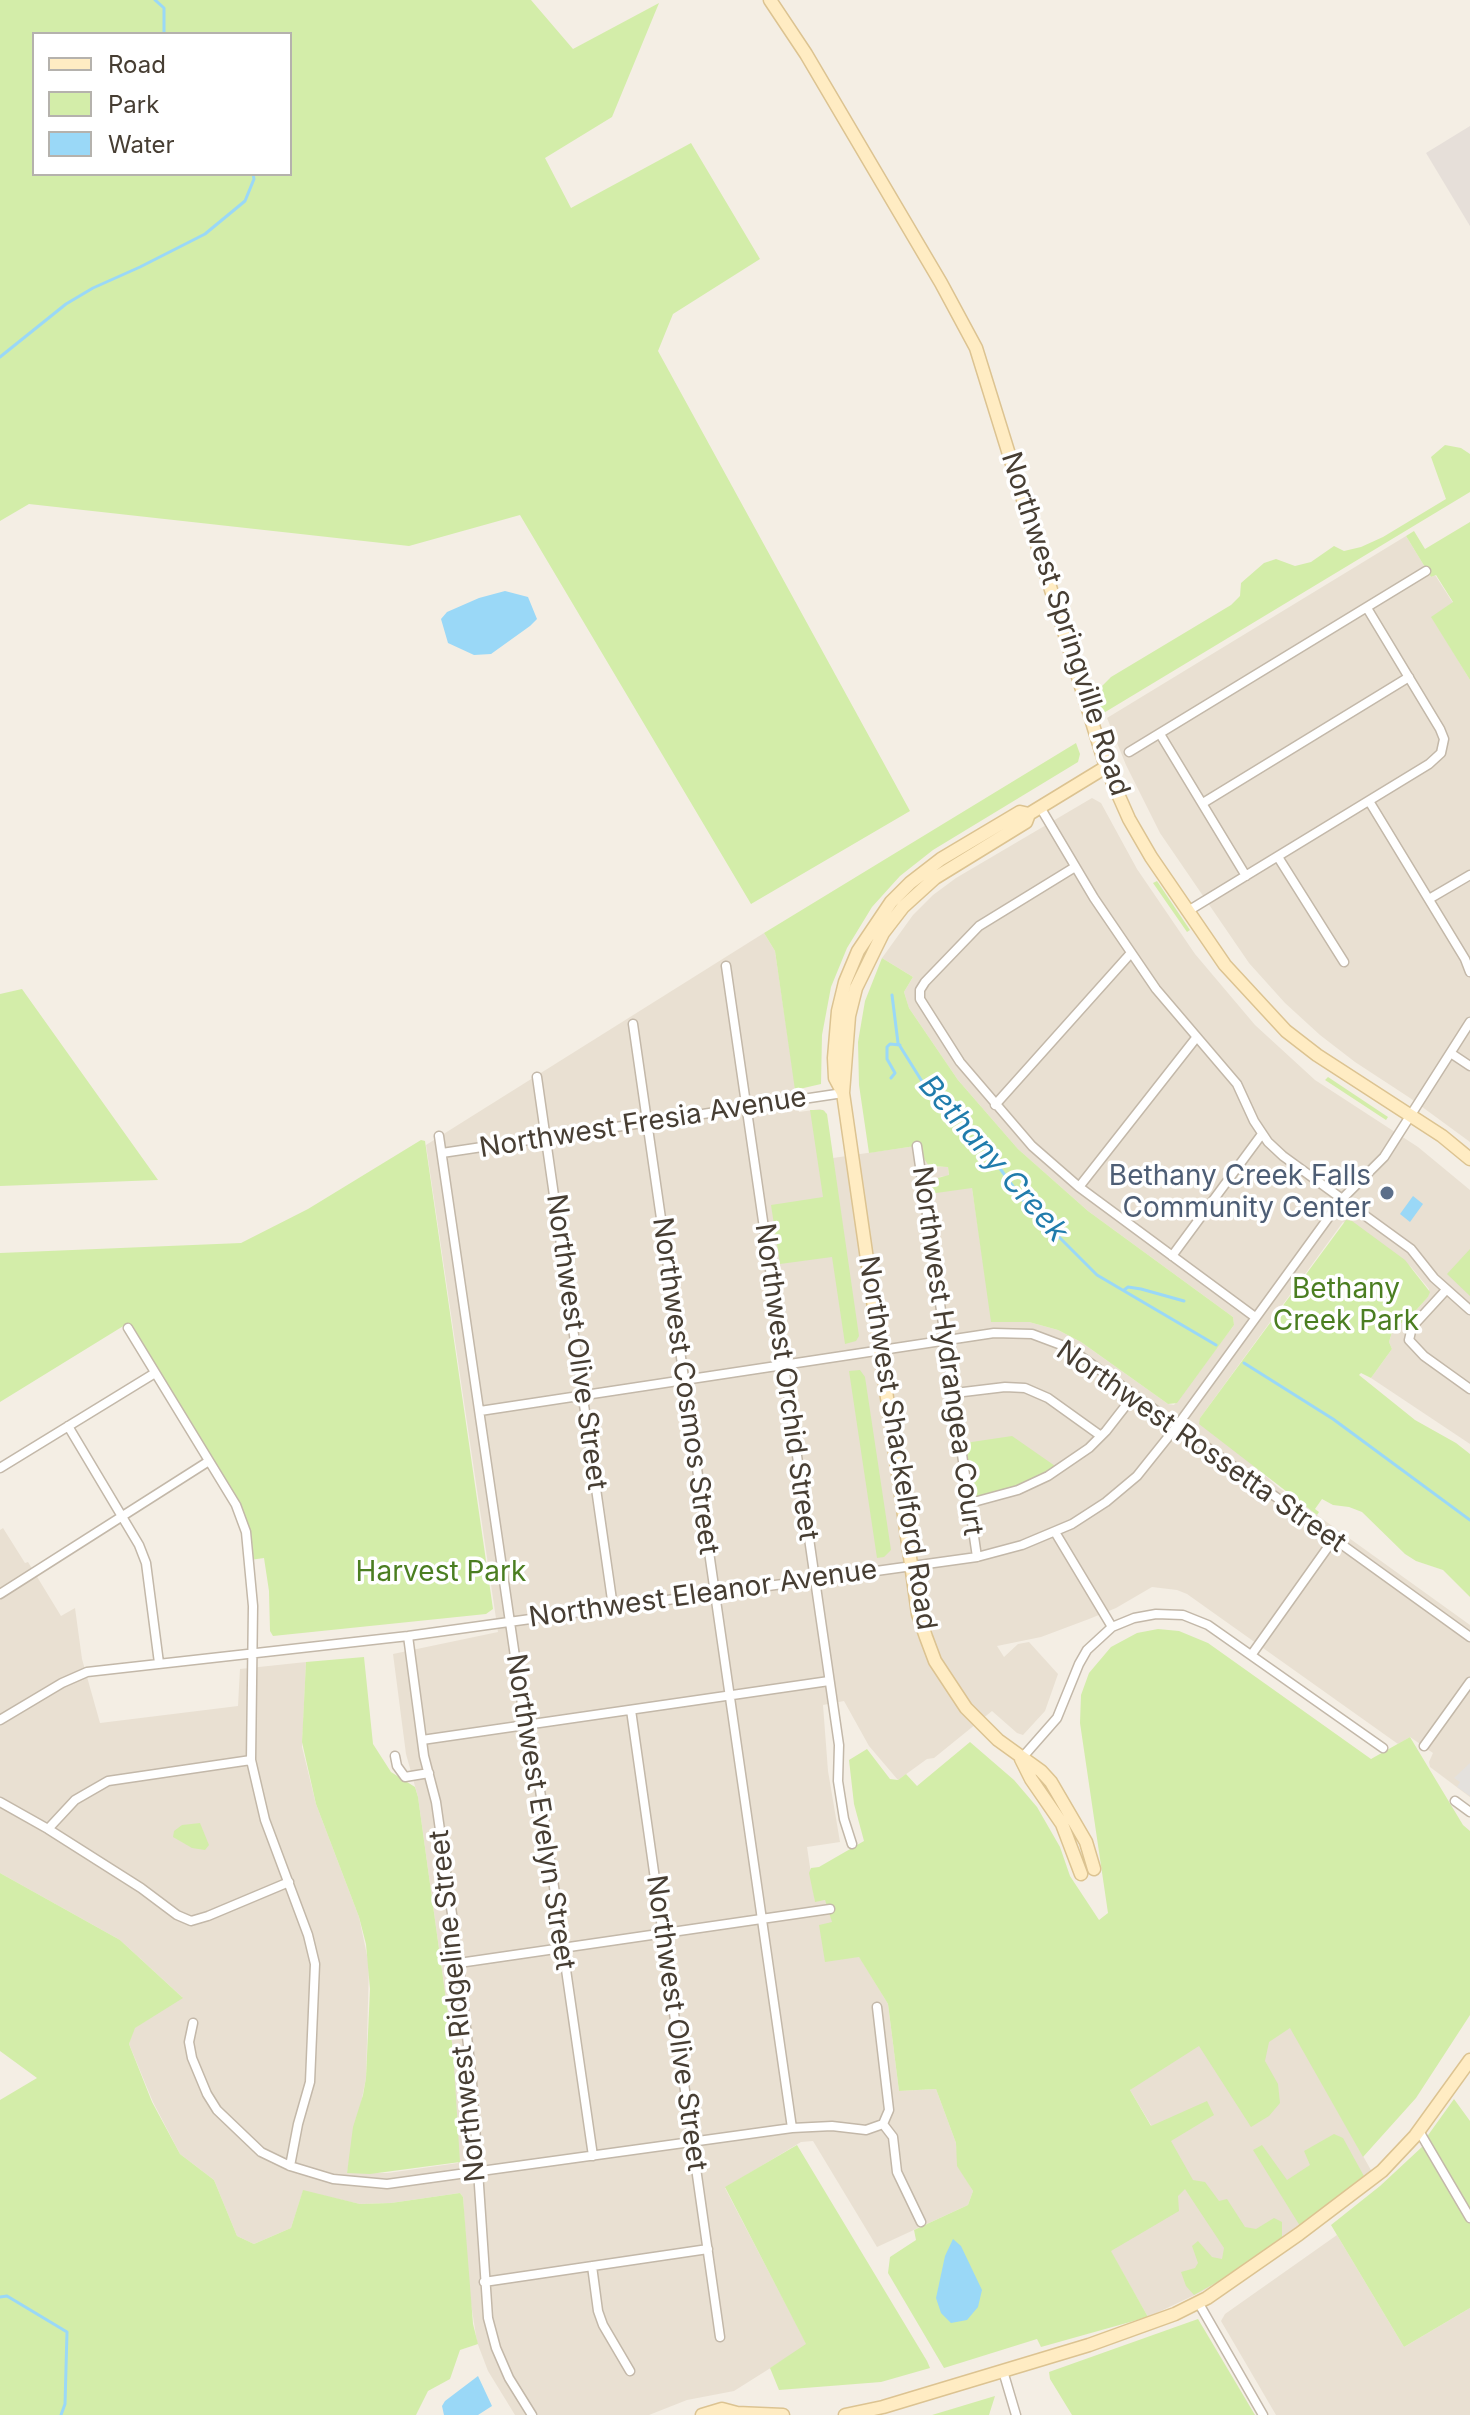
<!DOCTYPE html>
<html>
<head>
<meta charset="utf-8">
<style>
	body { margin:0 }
	#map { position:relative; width:1470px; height:2415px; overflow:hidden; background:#f4eee4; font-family:Inter,sans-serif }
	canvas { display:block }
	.legend { position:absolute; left:32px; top:32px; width:260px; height:144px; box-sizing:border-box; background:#fff; border:2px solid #b5b2ad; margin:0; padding:10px 14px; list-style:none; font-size:24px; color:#473e33 }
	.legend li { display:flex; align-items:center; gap:16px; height:40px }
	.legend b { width:40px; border:2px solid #b5b2ad }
</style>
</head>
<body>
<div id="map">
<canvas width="1470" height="2415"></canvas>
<ul class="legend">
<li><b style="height:10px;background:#ffecc3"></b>Road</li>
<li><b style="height:22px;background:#d3eda9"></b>Park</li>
<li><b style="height:22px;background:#9ad8f7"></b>Water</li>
</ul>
</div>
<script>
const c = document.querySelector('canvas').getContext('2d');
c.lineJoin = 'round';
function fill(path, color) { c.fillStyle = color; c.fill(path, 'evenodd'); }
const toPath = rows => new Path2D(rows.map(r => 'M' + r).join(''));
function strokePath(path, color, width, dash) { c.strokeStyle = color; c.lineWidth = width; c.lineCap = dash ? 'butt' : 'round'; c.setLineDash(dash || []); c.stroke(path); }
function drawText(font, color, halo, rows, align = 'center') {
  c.font = font + ' Inter,sans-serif'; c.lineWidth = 7; c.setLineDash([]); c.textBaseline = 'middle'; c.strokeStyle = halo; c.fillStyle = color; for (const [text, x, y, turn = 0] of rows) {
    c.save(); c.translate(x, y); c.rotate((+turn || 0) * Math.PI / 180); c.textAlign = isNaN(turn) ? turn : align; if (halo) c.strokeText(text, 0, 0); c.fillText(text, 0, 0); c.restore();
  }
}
const residential = toPath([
	[1406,536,1431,577,1435,575,1453,603,1432,617,1470,680,1470,1142,1410,1098,1355,1062,1320,1035,1285,1003,1249,963,1160,833,1126,765,1107,718],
	[1092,798,1101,803,1137,869,1195,954,1255,1025,1315,1080,1418,1147,1470,1190,1470,1444,1371,1378,1392,1349,1389,1342,1393,1329,1409,1318,1428,1297,1429,1289,1411,1267,1343,1222,1200,1418,1278,1487,1470,1625,1470,1797,1430,1767,1429,1762,1433,1753,1410,1737,1398,1744,1187,1594,1177,1590,1152,1587,1116,1608,1089,1619,1041,1637,997,1646,1004,1657,1018,1644,1029,1642,1058,1674,1045,1711,1023,1735,1017,1733,992,1711,934,1758,927,1759,898,1780,869,1746,844,1701,823,1705,828,1771,840,1842,807,1847,815,1901,825,1900,888,2004,899,2091,936,2089,956,2143,958,2166,973,2191,968,2205,877,2247,813,2141,801,2142,725,2188,807,2345,734,2391,687,2400,649,2415,515,2415,488,2371,477,2342,469,2291,463,2197,460,2193,391,2203,360,2204,303,2191,291,2228,254,2244,237,2236,214,2180,180,2154,153,2102,129,2044,134,2028,182,1997,120,1940,0,1873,0,1530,3,1528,25,1563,28,1562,61,1616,75,1608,82,1659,100,1723,238,1706,240,1669,306,1662,302,1747,316,1804,359,1917,369,1965,366,2078,347,2173,388,2173,458,2163,453,2050,418,1797,406,1754,393,1654,498,1632,426,1145,764,933,775,951,799,1112,820,1109,825,1111,833,1158,922,1145,933,1168,948,1166,949,1176,938,1177,972,1188,992,1321,1029,1322,1058,1330,1081,1342,1168,1404,1174,1405,1234,1325,1233,1317,1088,1211,1018,1149,958,1080,909,1008,904,992,913,977,882,958,913,915,933,895,956,878],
	[1258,1969,1372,2172,1242,2268,1201,2292,1148,2317,1068,2177,1151,2125,1130,2090],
	[1337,2235,1404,2347,1470,2308,1470,2415,1276,2415,1221,2321,1225,2314]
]);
const industrial = toPath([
	[1470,126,1470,226,1426,153]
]);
const green = toPath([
	[0,0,531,0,573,49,659,3,612,117,545,158,571,208,691,143,760,259,673,314,658,351,910,811,751,904,520,515,409,546,29,504,0,521],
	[34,34,290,34,290,174,34,174],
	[1445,445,1461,448,1470,454,1470,492,1097,717,1093,701,1097,691,1111,677,1231,605,1240,596,1241,583,1264,563,1276,559,1295,566,1311,562,1334,546,1344,551,1361,547,1383,537,1446,499,1431,457],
	[1470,522,1470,680,1431,617,1453,602,1436,575,1431,577,1406,536,1414,531,1425,549],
	[1076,743,1080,754,1078,762,933,850,900,876,872,907,847,948,831,987,822,1035,821,1084,795,1090,775,951,764,933],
	[1157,881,1190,930,1187,932,1153,883],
	[882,958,913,977,904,992,909,1008,958,1080,1018,1149,1088,1211,1233,1317,1234,1325,1177,1403,1168,1404,1081,1342,1058,1330,1029,1322,991,1322,972,1188,929,1194,929,1186,934,1179,949,1175,948,1167,929,1166,923,1157,922,1145,869,1153,859,1085,858,1042,865,1001],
	[22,989,158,1180,0,1186,0,994],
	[1328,1077,1388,1117,1386,1120,1325,1080],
	[810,1110,823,1110,827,1114,859,1336,856,1341,845,1344,832,1257,780,1264,771,1205,823,1197],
	[421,1140,425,1141,493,1609,486,1614,273,1636,270,1631,269,1591,264,1558,250,1560,235,1506,125,1325,0,1402,0,1253,241,1243,308,1209],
	[1346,1220,1352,1221,1405,1260,1430,1292,1428,1297,1409,1318,1393,1329,1389,1342,1392,1349,1371,1378,1361,1373,1359,1375,1415,1420,1456,1443,1470,1454,1470,1597,1443,1570,1416,1561,1405,1554,1362,1512,1349,1507,1333,1505,1322,1499,1315,1509,1319,1512,1317,1515,1199,1424,1200,1418],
	[1470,1249,1470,1296,1447,1274],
	[860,1370,865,1377,891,1550,884,1557,877,1558,849,1371],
	[1012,1436,1058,1468,1024,1485,978,1498,975,1496,972,1491,965,1443],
	[1158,1629,1179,1631,1208,1643,1371,1759,1410,1737,1463,1825,1470,1831,1470,2015,1416,2098,1363,2157,1290,2028,1269,2042,1265,2061,1278,2084,1280,2103,1269,2116,1251,2127,1199,2046,1130,2090,1151,2126,1207,2101,1214,2115,1171,2141,1193,2180,1205,2182,1219,2201,1227,2199,1245,2227,1256,2229,1274,2218,1282,2222,1282,2239,1242,2268,1194,2295,1186,2286,1181,2272,1195,2268,1198,2263,1192,2246,1198,2241,1212,2257,1222,2259,1224,2248,1185,2189,1178,2196,1179,2211,1111,2251,1148,2317,1041,2347,1037,2339,944,2368,888,2273,890,2257,916,2240,914,2230,968,2205,973,2191,957,2166,956,2143,936,2089,899,2091,888,2004,859,1957,825,1962,819,1925,832,1922,825,1900,815,1902,809,1873,811,1868,819,1867,864,1841,854,1804,849,1760,867,1749,890,1779,898,1780,906,1774,917,1786,970,1742,1014,1780,1037,1807,1060,1847,1070,1876,1099,1920,1108,1913,1080,1723,1081,1695,1089,1673,1111,1647,1137,1633],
	[364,1657,373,1744,391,1772,415,1787,418,1797,453,2050,460,2162,370,2174,347,2173,353,2127,363,2095,366,2078,370,1989,366,1944,359,1917,316,1804,302,1742,306,1662],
	[200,1823,209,1845,205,1850,192,1848,173,1837,174,1831,182,1825],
	[0,1873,120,1940,183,1998,135,2028,129,2044,152,2102,180,2154,214,2180,237,2236,254,2244,291,2228,303,2190,360,2204,391,2203,460,2193,463,2197,473,2324,478,2344,460,2350,450,2379,428,2391,416,2415,0,2415,0,2100,37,2078,0,2051],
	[1454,2099,1470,2121,1470,2213,1426,2138],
	[1334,2134,1343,2138,1365,2178,1300,2226,1253,2150,1262,2145,1287,2180,1310,2165,1304,2151],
	[797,2145,927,2361,930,2368,881,2382,779,2390,770,2368,806,2344,725,2187],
	[1423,2146,1470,2224,1470,2308,1404,2347,1331,2225,1380,2186],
	[1198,2319,1255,2415,1072,2415,1050,2379,1049,2372],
	[995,2396,989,2415,932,2415]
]);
const parking = toPath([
	[1470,1763,1470,1796,1457,1787,1460,1782,1454,1778]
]);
const water = toPath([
	[505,591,528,597,537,619,530,626,491,654,474,655,448,643,441,619,447,612,479,598],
	[1413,1196,1423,1204,1410,1222,1400,1214],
	[953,2239,961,2246,982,2290,978,2307,967,2320,951,2323,941,2313,936,2298,945,2256],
	[478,2376,492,2406,478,2415,444,2415,442,2406,445,2401]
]);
const stream = toPath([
	[155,0,164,8,164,34],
	[0,357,66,304,93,288,140,267,205,234,245,201,254,179,253,174],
	[892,995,898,1043,928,1091,965,1120,1025,1203,1097,1275,1216,1345],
	[891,1078,895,1073,887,1059,887,1047,890,1044,900,1045],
	[1124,1290,1128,1287,1141,1289,1184,1301],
	[1244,1363,1333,1419,1470,1520],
	[0,2297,7,2296,67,2332,65,2404,61,2415]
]);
const street = toPath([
	[1160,734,1246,876],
	[1129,752,1426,571],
	[1369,801,1465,959,1470,972],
	[1203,803,1409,677],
	[1040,807,1094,898,1156,989,1237,1084,1254,1121,1268,1142,1283,1156,1411,1249,1434,1278,1470,1310],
	[1278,857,1344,962],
	[1075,867,979,926,925,982,920,990,920,999,960,1062,1032,1146,1079,1187,1255,1317],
	[1429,899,1470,875],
	[1188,911,1429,764,1441,753,1444,739,1440,729,1367,608],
	[726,966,839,1745,838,1781,844,1819,852,1844],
	[633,1024,792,2128],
	[1452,1054,1470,1066],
	[537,1077,613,1607],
	[995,1105,1131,953],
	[439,1136,525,1725,540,1790,593,2156],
	[917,1146,977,1557],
	[442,1153,843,1093],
	[1079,1187,1196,1038],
	[1172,1256,1262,1134],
	[1446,1290,1412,1327,1409,1340,1424,1356,1470,1389],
	[128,1328,236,1505,246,1532,253,1606,251,1760,265,1820,308,1935,315,1964,310,2082,298,2124,290,2166],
	[955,1393,1005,1387,1025,1388,1048,1398,1101,1436],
	[480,1411,994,1333,1032,1334,1064,1346,1079,1355,1470,1637],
	[68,1426,139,1545,146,1563,159,1663],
	[0,1468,155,1373],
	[970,1503,1018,1490,1048,1476,1089,1448,1106,1431,1134,1395],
	[1055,1532,1112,1627],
	[0,1594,209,1461],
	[408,1636,424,1756,436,1802,459,1963,472,2082,488,2318,496,2348,509,2378,532,2415],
	[1252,1654,1333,1540],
	[631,1710,720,2337],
	[0,1720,62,1683,87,1672,408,1636,977,1557,1022,1545,1072,1524,1106,1502,1137,1476,1177,1426,1342,1199,1384,1157,1470,1022],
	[422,1740,829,1681],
	[1424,1746,1470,1682],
	[395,1756,397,1766,405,1777,429,1773],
	[1021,1759,1057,1718,1079,1664,1087,1650,1112,1627,1134,1618,1156,1614,1183,1615,1208,1625,1383,1748],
	[1455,1801,1470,1812],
	[0,1802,48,1829,141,1888,177,1915,191,1921,208,1916,289,1882],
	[48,1829,75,1800,108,1781,251,1760],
	[459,1963,830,1909],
	[877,2007,889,2110,883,2124],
	[193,2023,189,2042,192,2058,207,2094,217,2110,261,2152,290,2166,333,2179,387,2184,792,2128,832,2126,866,2130,883,2124],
	[883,2124,893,2137,897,2172,921,2222],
	[1419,2131,1470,2218],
	[592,2266,598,2311,603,2325,630,2371],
	[484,2282,708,2249],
	[1198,2302,1263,2415],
	[1003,2371,1016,2415]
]);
const secondary = toPath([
	[770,0,806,54,941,283,976,348,1106,767,1129,819,1151,857,1225,965,1286,1031,1317,1055,1442,1136,1470,1159],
	[1029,814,1026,822,935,878,903,907,883,933,856,988,849,1016,843,1093,911,1564,918,1614,926,1637,935,1661,966,1708,998,1740,1041,1771,1051,1782,1086,1842,1094,1869],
	[843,1093,835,1078,834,1058,838,1011,845,982,858,951,891,902,910,883,941,859,1020,812,1029,814,1106,767],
	[1021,1759,1031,1779,1062,1824,1081,1874],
	[702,2415,722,2409,737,2413,783,2415],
	[845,2415,883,2407,1089,2345,1175,2314,1207,2298,1299,2234,1382,2171,1415,2136,1470,2060]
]);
const markers = [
	[1387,1193,8,"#5c6f8a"]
];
const streetNames = [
	["Northwest Springville Road",1065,624,72],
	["Northwest Fresia Avenue",643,1123,-9],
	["Northwest Olive Street",576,1342,82],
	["Northwest Hydrangea Court",947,1351,82],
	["Northwest Orchid Street",786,1382,82],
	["Northwest Cosmos Street",685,1386,82],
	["Northwest Shackelford Road",897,1443,81],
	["Northwest Rossetta Street",1201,1447,35],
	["Northwest Eleanor Avenue",703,1594,-8],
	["Northwest Evelyn Street",540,1812,81],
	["Northwest Ridgeline Street",458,2006,-96],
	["Northwest Olive Street",676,2023,82]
];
const serviceNames = [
	["Bethany Creek Falls",1371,1177],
	["Community Center",1371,1209]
];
const parkNames = [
	["Bethany",1346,1290],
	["Creek Park",1346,1322],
	["Harvest Park",441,1573]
];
const waterNames = [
	["Bethany Creek",993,1159,49]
];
fill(residential, '#e9e0d2');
fill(industrial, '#e6dfd9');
fill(green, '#d3eda9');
fill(parking, '#e4e1dd');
fill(water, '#9ad8f7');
strokePath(stream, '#9ad8f7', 3);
strokePath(street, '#c3b8a9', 11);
strokePath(secondary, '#dcc391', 15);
strokePath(street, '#fff', 8);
strokePath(secondary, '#ffecc3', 12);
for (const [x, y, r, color] of markers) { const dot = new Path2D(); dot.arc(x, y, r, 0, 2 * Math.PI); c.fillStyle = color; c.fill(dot); strokePath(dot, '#fff', 3); }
drawText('28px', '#473e33', '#fff', streetNames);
drawText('28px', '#4e5e75', '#fff', serviceNames, 'right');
drawText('28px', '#4b7e21', '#fff', parkNames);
drawText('italic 30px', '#207cac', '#fff', waterNames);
</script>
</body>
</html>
